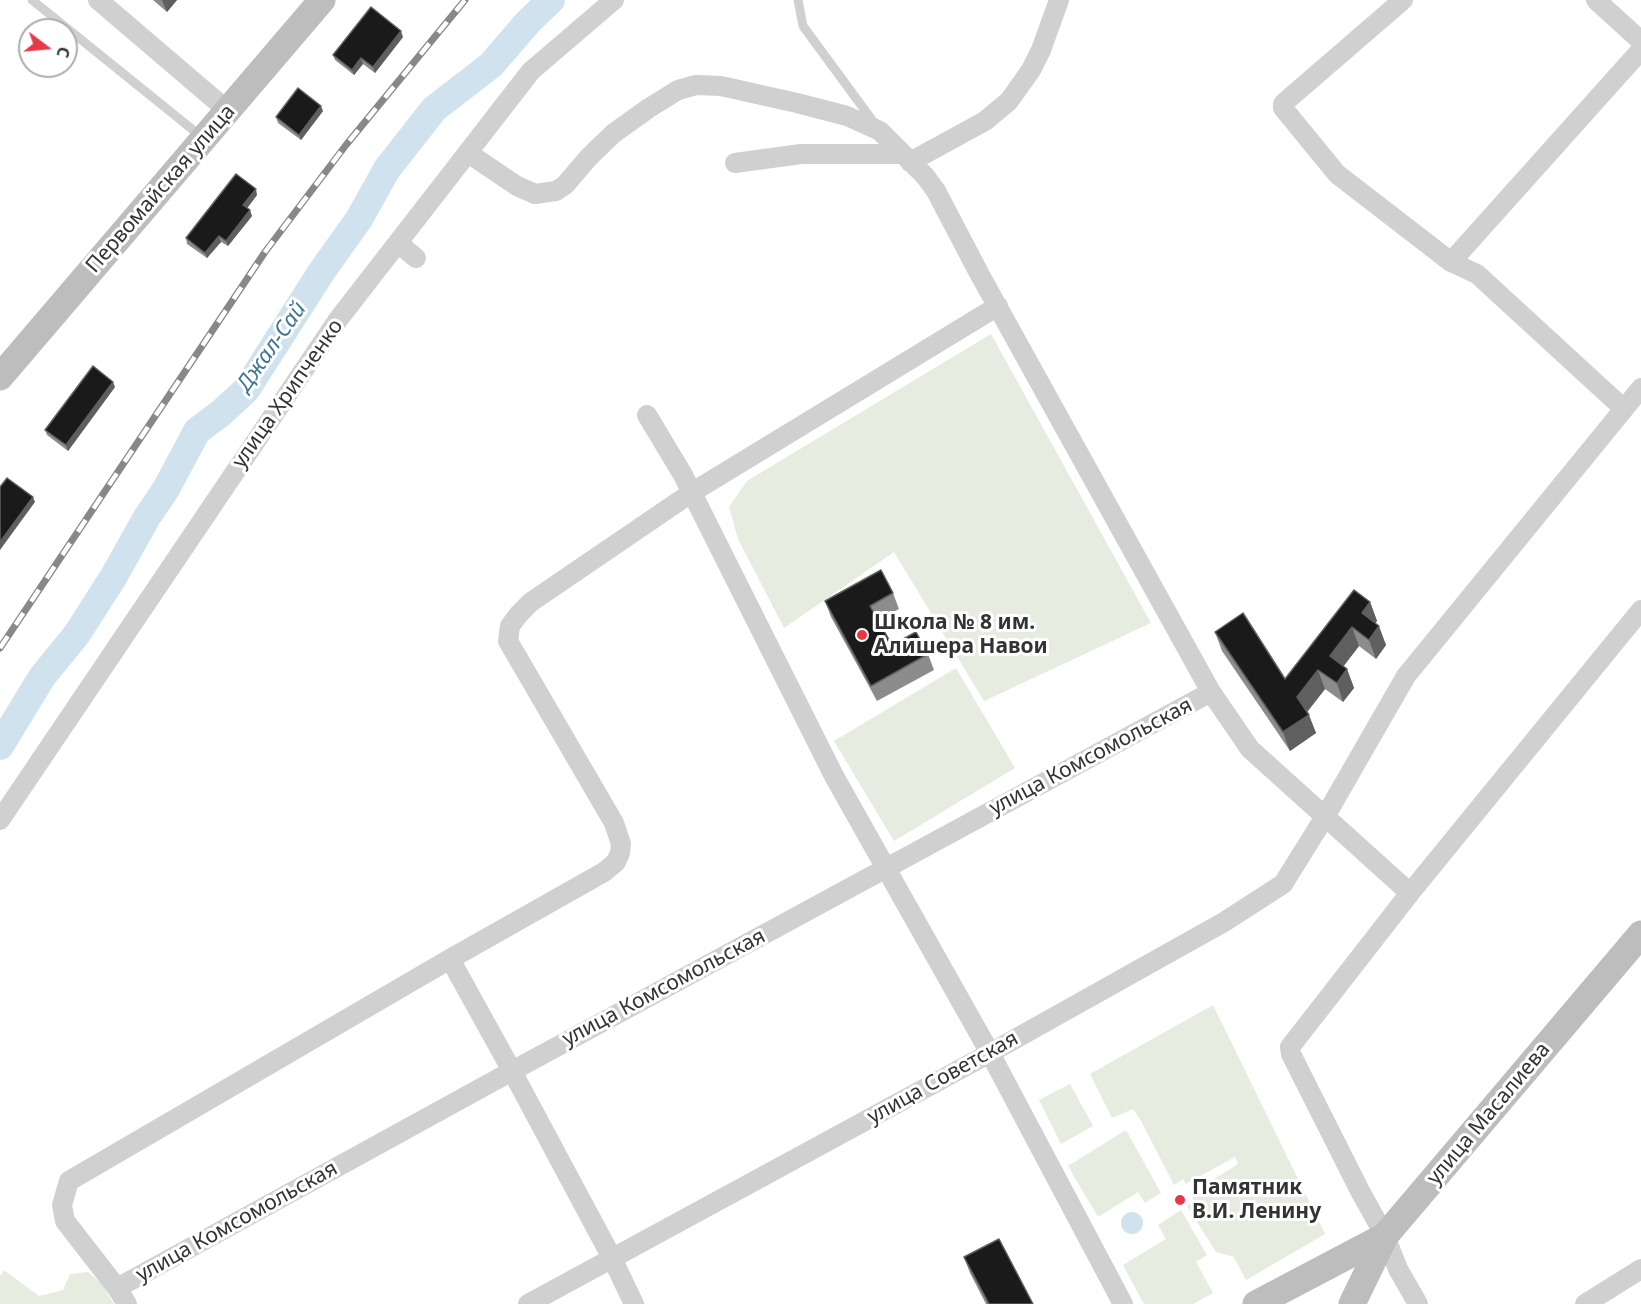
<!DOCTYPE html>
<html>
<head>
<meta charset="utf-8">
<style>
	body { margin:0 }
	#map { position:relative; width:1641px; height:1304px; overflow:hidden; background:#fff; font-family:"Noto Sans",sans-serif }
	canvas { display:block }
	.north { position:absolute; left:18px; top:18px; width:60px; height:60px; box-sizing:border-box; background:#fff; border:2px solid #adadad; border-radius:50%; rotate:106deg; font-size:16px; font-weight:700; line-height:24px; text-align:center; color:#333 }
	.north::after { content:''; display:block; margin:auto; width:21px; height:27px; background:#e63946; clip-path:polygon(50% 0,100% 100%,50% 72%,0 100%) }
</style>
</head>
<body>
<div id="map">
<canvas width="1641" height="1304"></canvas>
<div class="north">С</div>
</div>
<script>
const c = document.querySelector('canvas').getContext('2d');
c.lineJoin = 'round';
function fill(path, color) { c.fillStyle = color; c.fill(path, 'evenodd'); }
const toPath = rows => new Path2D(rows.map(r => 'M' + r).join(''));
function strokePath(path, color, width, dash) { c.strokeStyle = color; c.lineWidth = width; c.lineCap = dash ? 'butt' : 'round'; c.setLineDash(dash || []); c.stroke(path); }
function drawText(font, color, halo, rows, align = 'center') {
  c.font = font + ' "Noto Sans",sans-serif'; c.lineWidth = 6; c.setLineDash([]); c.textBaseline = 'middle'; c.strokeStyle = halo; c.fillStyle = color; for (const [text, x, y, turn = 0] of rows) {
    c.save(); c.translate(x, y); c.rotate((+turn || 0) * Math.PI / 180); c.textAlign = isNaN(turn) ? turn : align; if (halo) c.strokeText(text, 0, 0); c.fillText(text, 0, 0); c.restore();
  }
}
const green = toPath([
	[991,334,1151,623,984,701,894,552,784,628,738,539,729,507,747,481],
	[956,668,1015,768,894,841,834,741],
	[1213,1005,1325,1234,1246,1280,1234,1257,1216,1252,1187,1206,1194,1201,1191,1194,1238,1164,1235,1157,1186,1184,1183,1179,1174,1185,1141,1121,1133,1109,1112,1118,1090,1074],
	[1070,1084,1093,1126,1061,1144,1039,1100],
	[1126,1130,1161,1193,1145,1203,1138,1192,1098,1217,1068,1166],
	[1181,1210,1207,1255,1196,1262,1213,1293,1193,1304,1144,1304,1123,1265,1166,1239,1158,1225],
	[4,1270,39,1296,63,1290,70,1274,88,1272,102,1284,114,1304,0,1304,0,1276]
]);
const water = toPath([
	'1121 1223a11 11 0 1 1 22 0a11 11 0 1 1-22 0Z'
]);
const river = toPath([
	[0,746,42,677,77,634,114,576,147,517,166,489,197,431,221,413,246,390,322,271,359,219,387,169,434,109,491,65,528,22,551,0]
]);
const service = toPath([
	[32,0,203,138],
	[798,0,803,26,875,124]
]);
const minor = toPath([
	[98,0,228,111],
	[1403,0,1286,101,1283,104,1283,108,1337,174,1451,262,1477,274,1624,409],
	[1596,0,1641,41],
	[468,153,517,186,535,194,556,191,565,185,589,157,614,133,649,108,678,90,696,85,721,86,797,103,847,116,880,131,925,176,936,191,980,275,1211,692,1250,749,1410,893],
	[910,162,985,121,1009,101,1031,70,1041,50,1059,0],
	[735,163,801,154,903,154],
	[399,244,416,258],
	[1451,262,1641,50],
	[647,415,683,475,834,776,990,1053,1123,1304],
	[0,820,337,321,531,71,614,0],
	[450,959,512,1071,612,1258,634,1304],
	[117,1288,512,1071,1211,692],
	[127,1304,117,1288,65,1221,62,1205,69,1181,450,959,604,872,616,862,620,853,621,844,614,823,508,641,510,626,519,614,531,602,691,493,998,306],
	[528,1304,990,1053,1224,922,1283,884,1326,815,1406,676,1641,388],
	[1418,1304,1398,1269,1385,1236,1360,1191,1291,1054,1290,1047,1410,893,1641,610],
	[1585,1304,1641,1269]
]);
const secondary = toPath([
	[0,377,322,0],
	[1256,1304,1385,1236],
	[1352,1304,1385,1236,1641,934]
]);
const rail = toPath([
	[0,648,265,252,346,145,465,0]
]);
const wall = toPath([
	[153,0,177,0,167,12],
	[403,37,375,73,363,64,354,75,335,60,333,55],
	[323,111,301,140,278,123,276,117],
	[257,195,247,208,252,216,228,246,221,242,207,258,187,244,186,238],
	[115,387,68,451,47,435,45,430],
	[893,593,899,609,878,620,892,645,928,654,934,670,877,701,831,617,825,601],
	[1370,602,1377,621,1375,623,1386,645,1376,659,1359,646,1343,666,1347,669,1354,688,1343,702,1325,689,1307,712,1316,733,1290,751,1222,651,1215,632,1285,679],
	[964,1257,1033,1304,986,1304,970,1273]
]);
const shadedWall = toPath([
	[162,0,177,0,167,12],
	[401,31,403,37,375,73,373,67],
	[361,58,363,64,354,75,352,70],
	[321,106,323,111,301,140,299,135],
	[256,189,257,195,245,211,243,205],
	[250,210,252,216,228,246,226,241],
	[219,236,221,242,207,258,205,253],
	[113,382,115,387,68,451,66,445],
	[33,497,35,502,0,550,0,542],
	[1370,602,1377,621,1369,632,1362,613],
	[1379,626,1386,645,1376,659,1369,640],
	[1352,627,1359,646,1337,675,1330,656],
	[1347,669,1354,688,1343,702,1337,683],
	[1318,670,1325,689,1304,716,1297,697],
	[1309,715,1316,733,1290,751,1283,732]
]);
const building = toPath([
	[371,7,401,31,373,67,361,58,352,70,333,55,371,7],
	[298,88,321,106,299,135,276,117,298,88],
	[236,174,256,189,243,205,250,210,226,241,219,236,205,253,186,238,236,174],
	[93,366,113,382,66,445,45,430,93,366],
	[7,478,33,497,0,542,0,487,7,478],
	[881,570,893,593,870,606,892,645,916,632,928,654,871,686,825,601,881,570],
	[1354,590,1370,602,1362,613,1379,626,1369,640,1352,627,1330,656,1347,669,1337,683,1318,670,1297,697,1309,715,1283,732,1215,632,1243,613,1285,679,1354,590],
	[999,1239,1033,1304,989,1304,964,1257,999,1239]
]);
const markers = [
	[862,635,6,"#e63946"],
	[1180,1200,6,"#e63946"]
];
const streetNames = [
	["Первомайская улица",161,189,-49],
	["улица Хрипченко",288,394,-55],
	["улица Комсомольская",1091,757,-28],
	["улица Комсомольская",664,988,-28],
	["улица Советская",943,1078,-29],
	["улица Масалиева",1489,1114,-50],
	["улица Комсомольская",237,1222,-29]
];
const poiNames = [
	["Школа № 8 им.",874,623],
	["Алишера Навои",874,647],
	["Памятник",1192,1188],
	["В.И. Ленину",1192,1212]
];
const waterNames = [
	["Джал-Сай",272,347,-55]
];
fill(green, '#e6ecdf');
fill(water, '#cfe2ee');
strokePath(river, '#cfe2ee', 28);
strokePath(service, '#d0d0d0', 9);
strokePath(minor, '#d0d0d0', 20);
strokePath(secondary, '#bdbdbd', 27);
strokePath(rail, '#888', 7);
strokePath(rail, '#fff', 4.5, [14]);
fill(wall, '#8c8c8c');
fill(shadedWall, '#5f5f5f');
fill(building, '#1a1a1a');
strokePath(building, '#5f5f5f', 1.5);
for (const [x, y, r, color] of markers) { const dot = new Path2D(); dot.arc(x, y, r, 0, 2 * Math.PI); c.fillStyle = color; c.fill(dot); strokePath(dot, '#fff', 2); }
drawText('21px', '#333', '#fff', streetNames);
drawText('bold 21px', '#333', '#fff', poiNames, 'left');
drawText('italic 22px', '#3f7597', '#fff', waterNames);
</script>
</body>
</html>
